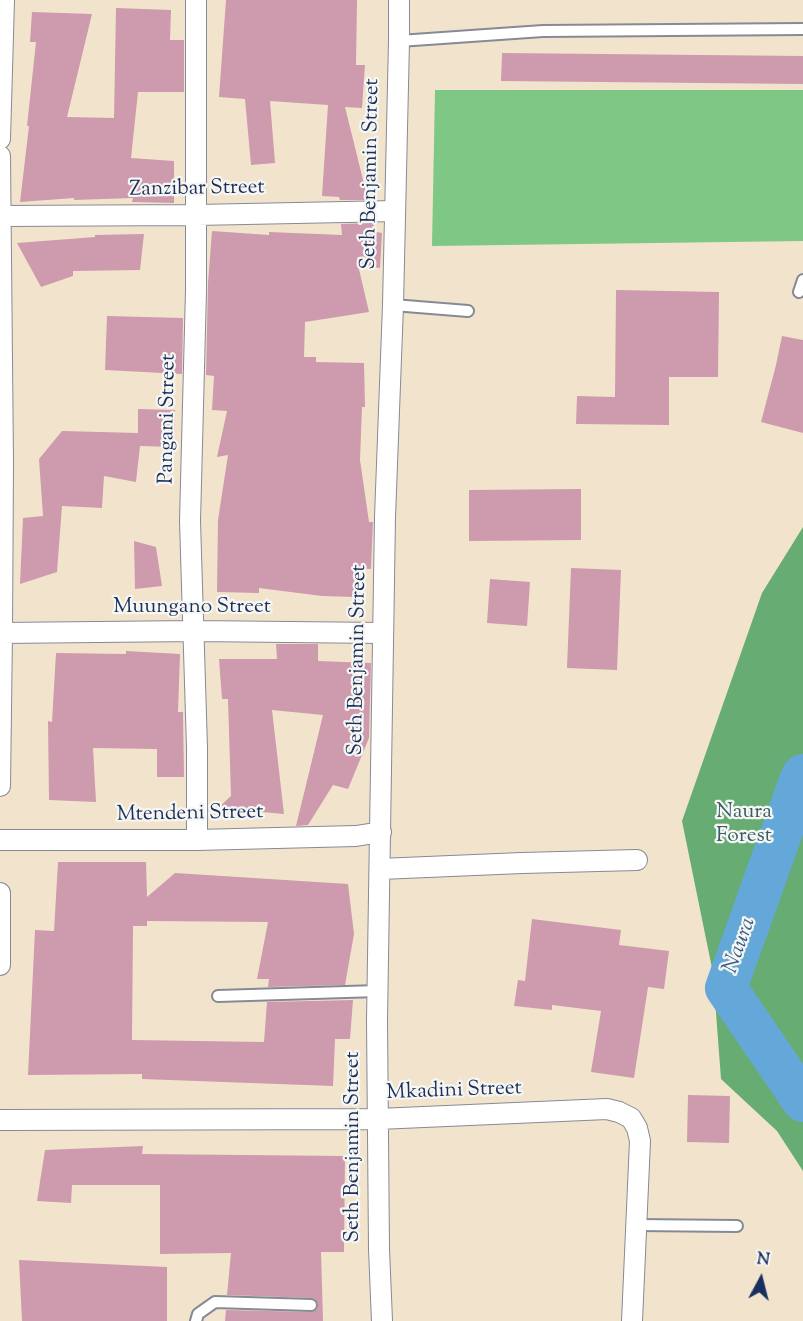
<!DOCTYPE html>
<html>
<head>
<meta charset="utf-8">
<style>
	body { margin:0 }
	#map { position:relative; width:803px; height:1321px; overflow:hidden; background:#f2e4cc; font-family:"Sorts Mill Goudy",serif }
	canvas { display:block }
	.north { position:absolute; left:731px; top:1249px; width:60px; height:60px; -webkit-text-stroke:4px #f6f6f2; paint-order:stroke; rotate:7deg; font-size:16px; font-weight:700; line-height:24px; text-align:center; color:#1b2f5e }
	.north::after { content:''; display:block; margin:auto; width:21px; height:27px; background:#1b2f5e; clip-path:polygon(50% 0,100% 100%,50% 72%,0 100%) }
</style>
</head>
<body>
<div id="map">
<canvas width="803" height="1321"></canvas>
<div class="north">N</div>
</div>
<script>
const c = document.querySelector('canvas').getContext('2d');
c.lineJoin = 'round';
function fill(path, color) { c.fillStyle = color; c.fill(path, 'evenodd'); }
const toPath = rows => new Path2D(rows.map(r => 'M' + r).join(''));
function strokePath(path, color, width, dash) { c.strokeStyle = color; c.lineWidth = width; c.lineCap = dash ? 'butt' : 'round'; c.setLineDash(dash || []); c.stroke(path); }
function drawText(font, color, halo, rows, align = 'center') {
  c.font = font + ' "Sorts Mill Goudy",serif'; c.lineWidth = 4.5; c.setLineDash([]); c.textBaseline = 'middle'; c.strokeStyle = halo; c.fillStyle = color; for (const [text, x, y, turn = 0] of rows) {
    c.save(); c.translate(x, y); c.rotate((+turn || 0) * Math.PI / 180); c.textAlign = isNaN(turn) ? turn : align; if (halo) c.strokeText(text, 0, 0); c.fillText(text, 0, 0); c.restore();
  }
}
const green = toPath([
	[435,90,803,90,803,241,432,246]
]);
const forest = toPath([
	[803,527,803,1171,777,1131,721,1079,713,973,682,821,762,593]
]);
const river = toPath([
	[803,775,800,781,726,988,803,1101]
]);
const building = toPath([
	[226,0,357,0,356,65,365,65,362,108,345,107,368,200,340,200,339,197,322,196,328,105,270,101,275,163,251,165,245,99,219,97],
	[116,8,171,10,170,40,184,40,184,92,138,92,131,158,174,161,174,203,132,202,133,198,74,200,74,198,20,202,29,126,27,126,36,42,30,42,32,12,92,14,67,117,114,118],
	[502,53,803,56,803,84,501,81],
	[373,223,376,232,382,233,380,268,358,265,369,312,305,322,304,357,316,357,316,362,364,363,365,407,362,407,360,460,369,522,373,522,371,569,355,568,354,597,322,596,259,588,259,593,217,592,218,520,228,455,217,457,227,411,212,410,214,376,206,375,208,283,212,231,269,235,269,232,342,235,341,224],
	[144,234,140,270,73,271,73,276,41,287,17,243,95,237,95,235],
	[616,290,719,292,718,377,669,377,669,425,576,424,577,396,615,397],
	[107,316,183,318,182,374,105,370],
	[782,336,803,340,803,433,761,422,776,365],
	[138,409,175,410,174,447,140,446,136,482,104,476,102,508,62,506,57,572,20,584,23,518,43,516,39,459,62,431,138,433],
	[581,489,581,540,469,541,469,490],
	[134,541,156,547,162,586,135,589],
	[571,568,621,570,617,670,567,668],
	[490,579,530,582,527,626,487,623],
	[276,644,318,644,318,661,371,663,369,738,348,789,333,785,308,825,296,826,323,715,272,710,284,814,218,808,231,796,228,699,222,699,219,659,277,659],
	[126,651,180,654,178,712,183,712,184,777,157,777,157,749,93,748,96,802,49,800,48,721,52,722,56,653,126,654],
	[58,862,146,862,147,897,175,873,348,884,354,934,345,985,268,987,269,979,257,979,268,922,147,921,147,926,133,926,132,1040,264,1042,267,1002,353,1000,350,1039,335,1039,333,1086,142,1079,142,1074,28,1075,35,930,54,931],
	[532,919,621,930,619,945,669,951,664,989,648,987,634,1078,591,1072,601,1011,552,1005,552,1010,514,1006,518,980,525,981],
	[688,1095,730,1096,729,1143,687,1142],
	[143,1146,142,1154,345,1156,344,1252,321,1252,323,1321,225,1321,226,1310,311,1312,317,1309,318,1305,315,1299,311,1298,227,1295,231,1253,160,1254,160,1185,72,1185,71,1203,37,1201,45,1150],
	[19,1260,167,1267,167,1321,22,1321]
]);
const service = toPath([
	[399,41,543,31,803,29],
	[799,292,803,280],
	[393,305,468,311],
	[218,996,378,991],
	[636,1225,737,1226],
	[196,1321,198,1314,215,1302,311,1305]
]);
const minor = toPath([
	[196,0,196,290,190,521,197,748,197,840],
	[0,139,4,0],
	[0,156,3,462,2,633,0,786],
	[0,216,196,215,395,211],
	[0,633,194,631,383,633],
	[0,840,197,840,356,836,381,832],
	[380,869,522,863,637,860],
	[0,893,0,965],
	[0,1120,378,1119,607,1109,619,1112,631,1118,637,1128,640,1141,632,1321],
	[382,1321,379,1249,377,1021,385,517,393,305,399,41,399,0]
]);
const streetNames = [
	["Seth Benjamin Street",372,174,-89],
	["Zanzibar Street",197,190,-1],
	["Pangani Street",169,419,-89],
	["Muungano Street",192,608],
	["Seth Benjamin Street",359,660,-89],
	["Mtendeni Street",190,815,-1],
	["Mkadini Street",454,1092,-2],
	["Seth Benjamin Street",354,1147,-90]
];
const parkNames = [
	["Naura",744,813],
	["Forest",744,837]
];
const waterNames = [
	["Naura",741,946,-70]
];
fill(green, '#7fc784');
fill(forest, '#67ac72');
strokePath(river, '#64a8d9', 42);
fill(building, '#ce9aad');
strokePath(service, '#868a95', 14);
strokePath(minor, '#868a95', 22);
strokePath(service, '#fff', 10);
strokePath(minor, '#fff', 20);
drawText('21px', '#1b2f5e', '#f6f6f2', streetNames);
drawText('21px', '#395d69', '#f6f6f2', parkNames);
drawText('italic 22px', '#355989', '#f6f6f2', waterNames);
</script>
</body>
</html>
